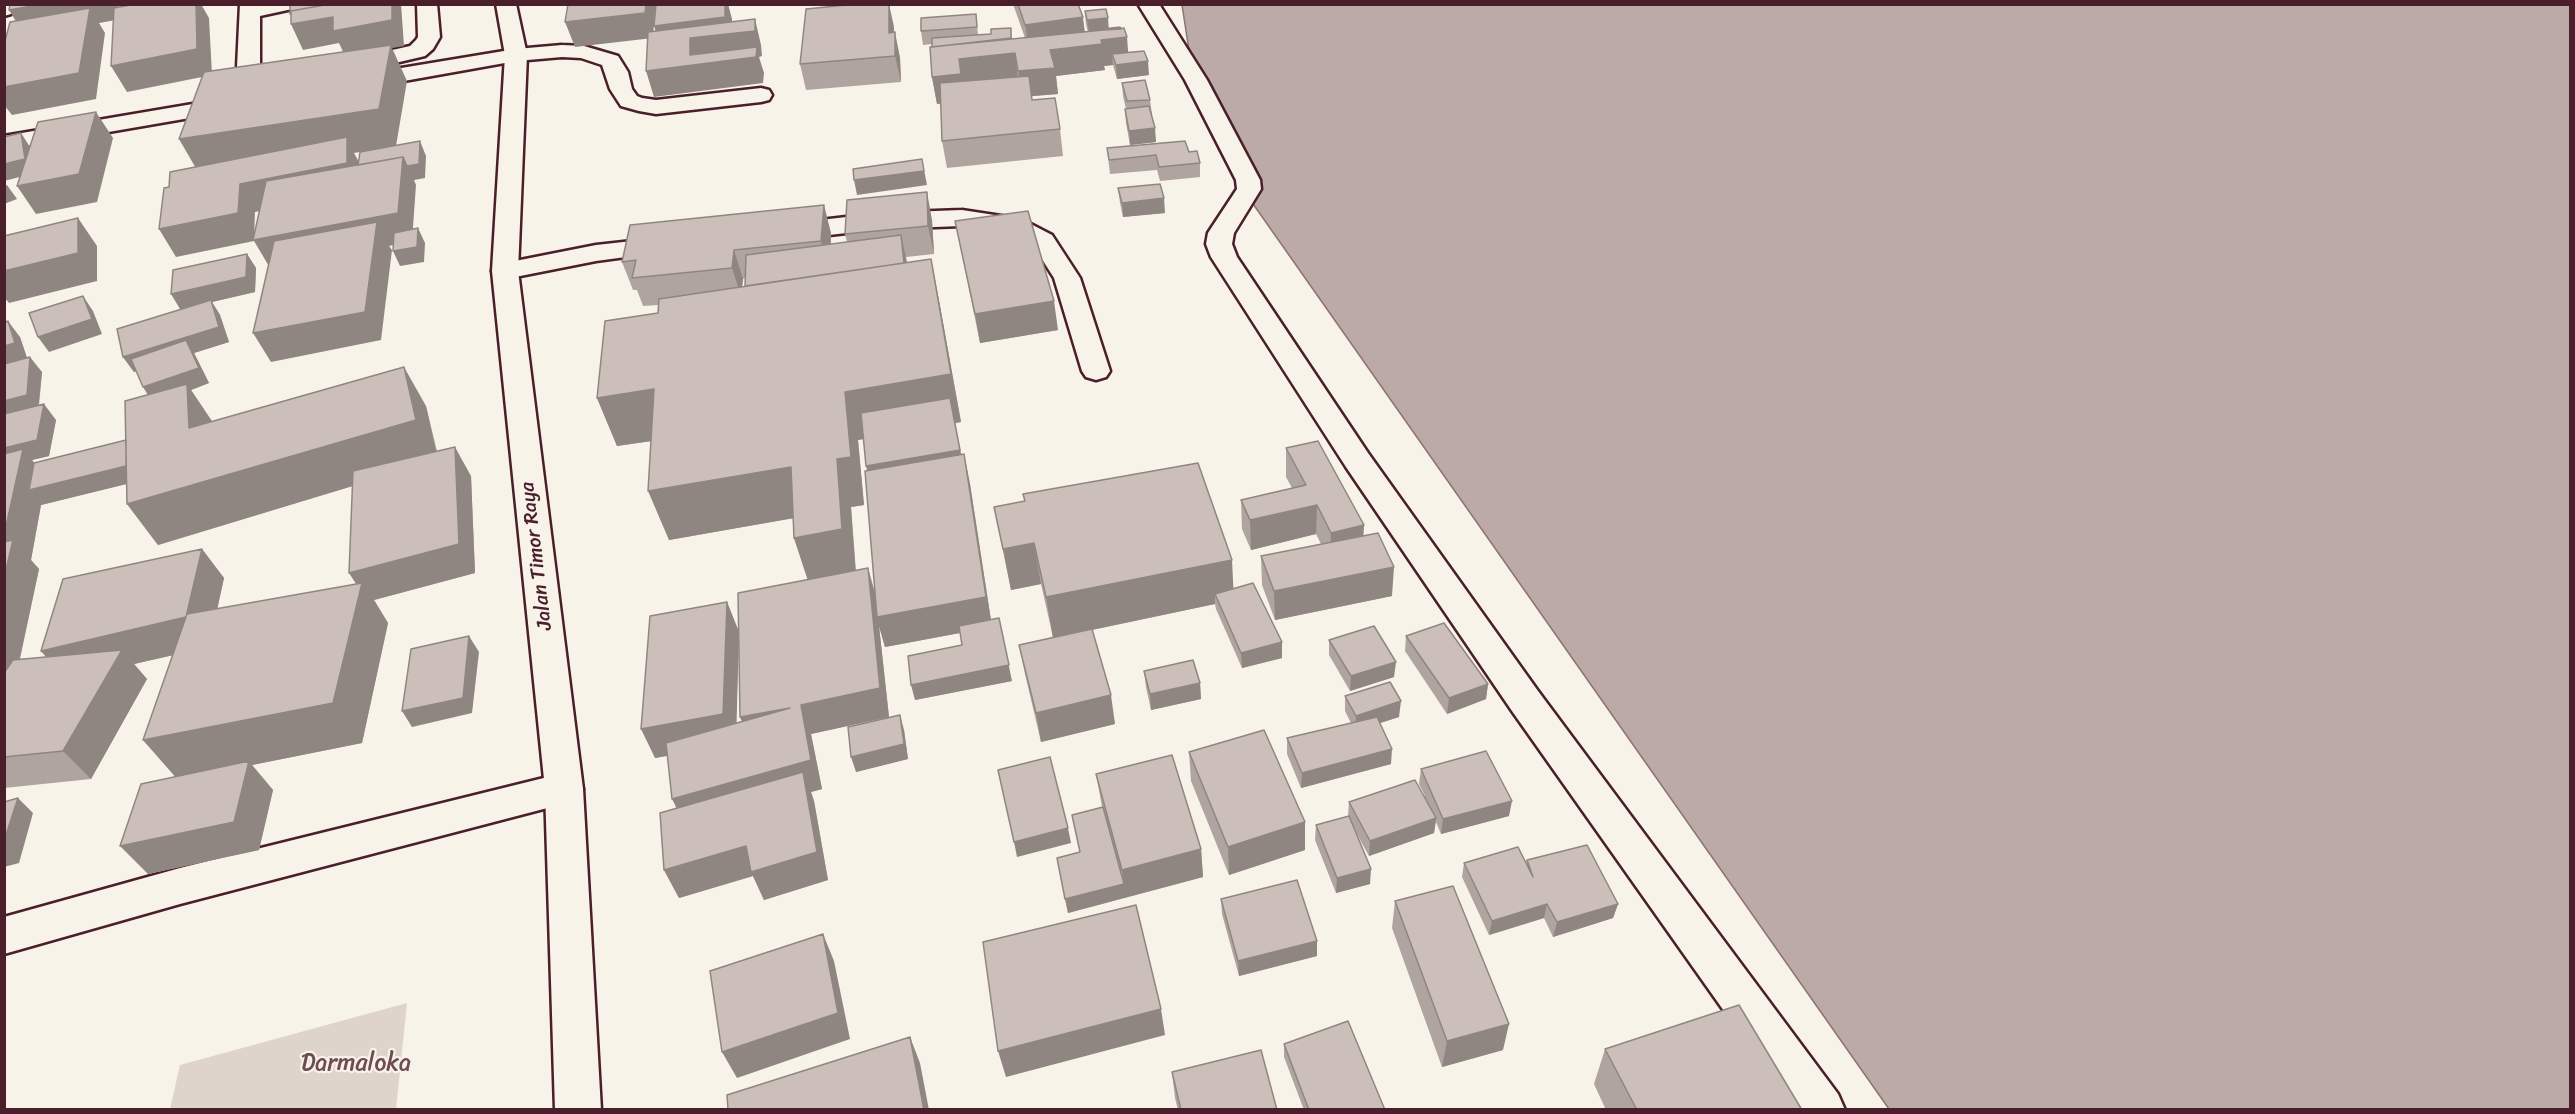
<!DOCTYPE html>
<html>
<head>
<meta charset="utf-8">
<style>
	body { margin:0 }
	#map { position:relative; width:2575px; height:1114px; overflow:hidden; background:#f7f3e8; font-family:Sriracha,sans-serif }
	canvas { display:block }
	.frame { position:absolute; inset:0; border:6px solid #4a1f2b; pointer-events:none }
</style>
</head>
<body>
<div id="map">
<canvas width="2575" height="1114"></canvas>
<div class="frame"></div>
</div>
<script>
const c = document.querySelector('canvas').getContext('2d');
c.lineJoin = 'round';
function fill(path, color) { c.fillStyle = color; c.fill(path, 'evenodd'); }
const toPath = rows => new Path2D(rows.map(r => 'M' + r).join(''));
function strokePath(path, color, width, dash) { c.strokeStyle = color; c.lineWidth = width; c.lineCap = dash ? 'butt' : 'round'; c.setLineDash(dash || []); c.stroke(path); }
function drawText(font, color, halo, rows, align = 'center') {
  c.font = font + ' Sriracha,sans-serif'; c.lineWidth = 4.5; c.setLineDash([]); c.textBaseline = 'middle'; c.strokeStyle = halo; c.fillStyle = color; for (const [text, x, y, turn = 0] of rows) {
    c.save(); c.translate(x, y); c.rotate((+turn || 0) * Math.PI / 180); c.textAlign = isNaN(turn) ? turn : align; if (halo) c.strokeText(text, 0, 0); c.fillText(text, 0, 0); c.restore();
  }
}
const green = toPath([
	[407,1003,396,1109,170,1109,180,1065]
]);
const water = toPath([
	[1182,5,2570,5,2570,1109,1889,1109,1251,201,1190,57,1182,5]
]);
const minor = toPath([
	[4,4,16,4,11,14,4,16,4,4],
	[240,4,300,4,297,8,260,16,260,73,288,75,291,80,288,85,251,87,243,85,240,80,237,67,240,4],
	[417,4,437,4,440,37,433,49,425,56,378,67,370,65,367,60,370,55,410,46,416,40,418,37,417,4],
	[1138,4,1159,4,1207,80,1260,180,1261,189,1234,233,1232,244,1237,257,1368,453,1538,691,1838,1094,1845,1110,1794,1110,1512,711,1346,467,1211,257,1206,244,1208,233,1237,189,1236,180,1185,80,1138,4],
	[562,45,584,46,618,56,628,72,632,89,637,96,642,98,656,100,761,88,769,90,772,95,769,100,761,102,656,114,639,111,621,106,610,89,602,65,581,58,562,57,516,61,359,89,351,87,348,82,351,77,359,75,516,49,562,45],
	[234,97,242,99,245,104,242,109,4,150,4,136,234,97],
	[962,210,1021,219,1052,235,1080,278,1110,371,1106,377,1096,380,1086,377,1082,371,1054,278,1033,245,1006,231,962,226,881,229,786,240,777,237,773,232,777,227,786,224,881,213,962,210],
	[669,237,678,240,682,245,678,250,596,261,505,279,496,277,492,271,496,265,505,263,596,245,669,237],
	[564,773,578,778,583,789,578,800,180,904,4,954,4,917,180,868,564,773]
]);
const trunk = toPath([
	[496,4,516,4,527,55,518,271,583,789,601,1110,555,1110,545,789,492,271,505,55,496,4]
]);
const wall = toPath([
	[1013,4,1078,4,1085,32,1088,32,1086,25,1085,11,1109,28,1129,53,1149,75,1117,79,1113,65,1104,66,1105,70,1056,76,1058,94,1032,96,1032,100,1060,129,1063,156,947,168,942,141,941,103,937,104,932,77,932,44,923,45,921,31,976,14,978,35,991,34,1011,28,1012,39,1025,38],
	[894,27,894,32,900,58,901,82,806,90,800,64],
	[1122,83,1150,100,1156,142,1130,145,1126,123,1125,109,1126,109,1123,96],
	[1107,148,1189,152,1200,163,1200,177,1160,181,1157,170,1110,174],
	[1118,188,1165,213,1123,217,1120,203],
	[932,220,934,254,906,257,907,263,931,259,940,306,961,422,955,423,961,455,964,454,970,484,991,620,1012,681,915,700,962,645,960,633,885,647,879,626,889,717,904,730,908,759,856,772,884,718,811,734,822,789,811,792,814,801,828,880,764,900,753,876,679,898,664,870,676,808,667,756,655,758,727,602,739,632,736,723,742,721,740,717,808,580,794,538,793,518,669,540,651,441,617,446,597,398,658,313,659,305,643,306,637,290,633,290,622,262,831,233,831,244,847,242,845,234],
	[745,278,745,286,742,287,743,279],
	[863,439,867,470,875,593,868,568,856,571,851,507,864,505,858,440],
	[955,221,1058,330,980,343],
	[247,254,256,268,255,292,212,302,220,315,229,342,194,353,209,383,191,390,212,422,426,406,437,451,471,476,475,573,374,600,388,623,362,743,252,765,273,790,259,850,148,874,176,777,143,740,173,655,134,664,147,679,91,779,4,788,4,578,20,337,27,358,42,372,39,406,56,420,49,456,32,460,34,463,126,440,148,395,136,371,134,372,123,357,185,308],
	[126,484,127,504,158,545,353,486,356,584,217,609,224,578,202,549,41,651,46,657,20,659,39,569,31,560,41,505],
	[1286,448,1364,525,1363,536,1392,596,1275,620,1262,585,1261,556,1321,544,1316,534,1251,550,1242,529,1241,500,1292,488,1286,477],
	[994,507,1233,589,1282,658,1242,668,1216,609,1215,604,1092,630,1115,724,1041,742,1025,674,1019,645,1053,637,1041,584,1011,590],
	[1406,636,1488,684,1486,699,1447,714,1405,651],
	[1329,640,1394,677,1350,691,1329,655],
	[1144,671,1200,683,1201,699,1151,710,1146,687],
	[1345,696,1399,717,1380,723,1391,764,1301,788,1287,754,1287,738,1351,723,1345,711],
	[1189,752,1305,850,1229,875,1191,781],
	[1421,769,1509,816,1441,834,1436,822,1434,833,1369,856,1354,829,1370,884,1336,893,1315,840,1316,825,1348,816,1349,802,1425,796,1419,784],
	[1096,774,1201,849,1203,877,1068,913,1057,858,1080,852,1072,815,1102,807],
	[1527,860,1618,904,1613,918,1553,937,1544,918,1489,935,1462,877,1464,863,1526,863],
	[1221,899,1317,941,1317,956,1239,976,1222,914],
	[1395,901,1503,1050,1442,1067,1392,928],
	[1284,1044,1385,1110,1304,1110,1284,1057],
	[1605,1049,1802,1110,1606,1110,1594,1084],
	[1172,1072,1277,1110,1178,1110,1175,1098]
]);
const shadedWall = toPath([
	[43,4,119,4,116,20,99,23,105,33,96,99,12,115,4,105,4,87,25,36,9,10],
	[196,4,201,4,209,18,212,75,127,92,111,66],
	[392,4,401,4,404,46,392,48,407,81,396,146,354,153,360,164,403,157,420,141,426,156,425,178,414,180,416,185,412,241,389,246,392,250,381,340,271,362,253,333,270,268,254,241,176,257,159,229,201,177,179,139,345,56,339,43,303,50,291,24],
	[361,190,254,240,255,212],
	[646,4,672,4,654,24,653,38,575,47,565,22],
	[712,4,728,4,732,19,732,33,755,19,761,45,762,56,759,57,764,73,763,83,654,97,646,71,662,51,654,26],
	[889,4,894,27,894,58,889,33],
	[1083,17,1086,43,1029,50,1025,25],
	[1108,18,1109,32,1089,33,1087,20],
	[895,32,900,58,901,82,895,56],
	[1127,37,1129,63,1112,54,1113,65,1104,66,1105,70,1056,76,1058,94,1022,97,1018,71,1050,50,1101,40],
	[1015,53,1018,79,965,101,937,104,932,77,959,59],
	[1148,61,1149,75,1117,79,1116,65],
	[96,112,113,138,97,202,36,214,17,186],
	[1155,128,1156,142,1130,145,1129,131],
	[21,133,30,147,35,173,4,181,4,164],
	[922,159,927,185,857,195,854,180],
	[7,185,17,199,4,204,4,186],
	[927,192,932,220,934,254,928,226],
	[1164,198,1165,213,1123,217,1122,203],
	[824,205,831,233,829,269,821,241],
	[78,218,97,246,97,281,9,303,4,297,4,271],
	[418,228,425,243,424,262,400,266,393,251],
	[901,235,907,263,754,330],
	[734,250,743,279,741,296,732,268],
	[247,254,256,268,255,292,212,302,220,315,229,342,194,353,209,383,191,390,214,424,217,469,153,403,143,387,192,354,134,372,123,357,180,309,171,294],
	[931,259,940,306,961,422,955,423,966,479,874,495,866,466,955,423,858,440,864,505,851,507,856,578,810,587,794,538,845,392],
	[83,296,93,311,102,334,49,352,38,337],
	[1054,301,1058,330,980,343,975,314],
	[8,321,20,337,27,358,4,365,4,346],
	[30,357,42,372,38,410,4,419,4,401],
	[404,367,426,406,438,460,158,545,127,504],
	[654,389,673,438,617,446,597,398],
	[44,404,56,420,49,456,32,460,47,478,132,464,143,480,41,505,31,560,39,569,17,671,4,675,4,448],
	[455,447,471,476,475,573,374,600,388,623,362,743,252,765,273,790,259,850,148,874,120,846,178,780,143,740,360,590,349,573],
	[964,454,970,484,992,627,885,647,879,626,889,717,811,734,822,789,811,792,814,801,828,880,764,900,753,876,679,898,664,870,746,846,687,828,672,799,801,705,868,568,876,598],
	[791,467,806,516,669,540,648,491],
	[1317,505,1316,534,1251,550,1250,520],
	[1364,525,1362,555,1330,563,1331,533],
	[1034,543,1041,584,1011,590,1003,549],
	[202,549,224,578,209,647,134,664,147,679,91,779,63,751,67,680,41,651],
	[1232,560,1234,601,1215,594,1215,604,1053,638,1046,597],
	[1394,567,1392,596,1275,620,1274,591],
	[727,602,739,632,736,743,655,758,641,729],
	[999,618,1012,681,915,700,911,685],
	[469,636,479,652,472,713,412,727,402,711],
	[1282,642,1282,658,1242,668,1241,653],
	[1396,662,1394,677,1350,691,1351,676],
	[1200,683,1201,699,1151,710,1150,694],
	[1488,684,1486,699,1447,714,1449,698],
	[1111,695,1115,724,1041,742,1036,713],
	[1401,701,1399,717,1355,731,1356,716],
	[790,708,752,746,740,717],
	[900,715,904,730,908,759,856,772,851,757],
	[1392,749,1391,764,1301,788,1302,773],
	[18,798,33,813,19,863,4,867,4,841],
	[1512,801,1509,816,1441,834,1443,819],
	[1436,818,1434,833,1369,856,1370,841],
	[1305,822,1305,850,1229,875,1228,847],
	[1068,828,1071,843,1017,857,1014,842],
	[1201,849,1203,877,1068,913,1065,899,1124,884,1122,870],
	[1371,869,1370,884,1336,893,1337,878],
	[1547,904,1544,918,1489,935,1492,921],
	[1618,904,1613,918,1553,937,1557,922],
	[823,934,834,961,850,1039,737,1078,722,1052],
	[1317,941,1317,956,1239,976,1238,961],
	[1161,1009,1165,1035,1006,1077,998,1051],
	[1509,1024,1503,1050,1442,1067,1447,1041],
	[910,1037,920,1063,929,1110,924,1110]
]);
const building = toPath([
	[10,4,43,4,9,10,10,4],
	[136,4,196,4,197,49,111,66,114,8,136,4],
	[290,4,330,4,291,11,290,14,290,4],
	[330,4,392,4,392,20,333,31,333,17,291,24,291,11,330,4],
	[568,4,646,4,645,13,565,22,568,4],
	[656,4,725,4,725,17,654,26,656,4],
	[857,4,889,4,889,33,895,32,895,56,800,64,806,9,857,4],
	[1018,4,1078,4,1083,17,1025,25,1018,4],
	[90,8,79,73,4,87,4,45,10,22,90,8],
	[1106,9,1108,18,1087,20,1085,11,1106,9],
	[976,14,977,27,921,31,921,18,976,14],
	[755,19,755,31,690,38,690,55,757,47,756,57,646,71,648,32,755,19],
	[1120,27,1121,29,1103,30,1103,29,1120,27],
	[1011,28,1011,38,932,47,932,38,991,34,991,29,1011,28],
	[1124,28,1127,37,1101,40,1102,44,1050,50,1055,68,1018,71,1015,53,959,59,961,74,932,77,930,47,1124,28],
	[391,45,379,109,179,139,204,72,391,45],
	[1144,51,1148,61,1116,65,1112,54,1144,51],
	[1029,76,1032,100,1055,98,1060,129,942,141,940,83,1029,76],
	[1145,80,1150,100,1127,101,1122,83,1145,80],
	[1149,106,1155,128,1129,131,1125,109,1149,106],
	[96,112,79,174,17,186,38,122,96,112],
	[21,133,25,159,4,164,4,137,21,133],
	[347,137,347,163,240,184,238,213,159,229,164,188,169,187,170,172,347,137],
	[420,141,419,164,407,166,403,157,358,165,360,152,420,141],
	[1185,141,1189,152,1197,151,1200,163,1159,167,1156,155,1109,160,1107,148,1185,141],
	[403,157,398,213,253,240,266,181,403,157],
	[922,159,924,171,854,180,853,169,922,159],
	[1160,184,1164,198,1122,203,1118,188,1160,184],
	[927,192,928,226,845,234,847,200,927,192],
	[824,205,821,241,734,250,732,268,632,278,636,260,622,262,630,225,824,205],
	[1028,211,1054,301,975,314,955,221,1028,211],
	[78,218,78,253,4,271,4,236,78,218],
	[377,222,365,312,253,333,274,241,377,222],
	[418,228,417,247,393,251,394,233,418,228],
	[901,235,904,263,745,286,746,255,901,235],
	[247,254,246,277,171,294,173,270,247,254],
	[931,259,951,374,845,392,851,457,837,459,842,529,794,538,791,467,648,491,654,389,597,398,605,321,658,313,659,299,931,259],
	[83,296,92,319,38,337,29,313,83,296],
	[211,300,219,327,123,357,117,329,211,300],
	[8,321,15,343,4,346,4,323,8,321],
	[186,340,199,368,143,387,131,359,186,340],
	[30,357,27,395,4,401,4,364,30,357],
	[404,367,416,420,127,504,125,401,187,384,189,428,404,367],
	[950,398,960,450,866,466,861,413,950,398],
	[44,404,37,440,4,448,4,414,44,404],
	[126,440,126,466,29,490,34,463,126,440],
	[1318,441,1364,525,1331,533,1317,505,1250,520,1241,500,1306,485,1286,448,1318,441],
	[455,447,459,544,349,573,353,471,455,447],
	[23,449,5,531,4,531,4,454,23,449],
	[964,454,986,597,877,617,865,471,964,454],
	[1198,463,1232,560,1046,597,1034,543,1003,549,994,507,1025,501,1023,494,1198,463],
	[1378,533,1394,567,1274,591,1261,556,1378,533],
	[13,540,4,578,4,542,13,540],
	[202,549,186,617,41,651,63,579,202,549],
	[868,568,880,688,801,705,811,760,672,799,666,743,790,708,740,717,738,593,868,568],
	[362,583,333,703,143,740,187,614,362,583],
	[1253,583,1282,642,1241,653,1215,594,1253,583],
	[727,602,723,714,641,729,650,616,727,602],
	[999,618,1009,665,911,685,908,656,962,645,959,626,999,618],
	[1444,623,1488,684,1449,698,1406,636,1444,623],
	[1374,626,1396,662,1351,676,1329,640,1374,626],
	[1092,629,1111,695,1036,713,1019,645,1092,629],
	[469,636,463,698,402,711,411,649,469,636],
	[122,650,63,751,4,757,4,673,13,660,122,650],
	[1193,660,1200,683,1150,694,1144,671,1193,660],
	[1390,682,1401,701,1356,716,1345,696,1390,682],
	[900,715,904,744,851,757,848,727,900,715],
	[1377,717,1392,749,1302,773,1287,738,1377,717],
	[1264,730,1305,822,1228,847,1189,752,1264,730],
	[1486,751,1512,801,1443,819,1421,769,1486,751],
	[1172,755,1201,849,1122,870,1096,774,1172,755],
	[1050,757,1068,828,1014,842,998,770,1050,757],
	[249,761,234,822,120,846,141,784,249,761],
	[803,772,817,852,751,872,746,846,664,870,660,813,803,772],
	[1415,780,1436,818,1370,841,1349,802,1415,780],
	[18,798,4,841,4,802,18,798],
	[1103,807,1124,884,1065,899,1057,858,1080,852,1072,815,1103,807],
	[1349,816,1371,869,1337,878,1316,825,1349,816],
	[1587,845,1618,904,1557,922,1547,904,1492,921,1464,863,1518,847,1533,877,1527,860,1587,845],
	[1297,880,1317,941,1238,961,1221,899,1297,880],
	[1453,886,1509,1024,1447,1041,1395,901,1453,886],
	[1136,905,1161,1009,998,1051,983,942,1136,905],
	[823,934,838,1013,722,1052,710,971,823,934],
	[1739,1005,1802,1110,1637,1110,1605,1049,1739,1005],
	[1348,1021,1385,1110,1309,1110,1284,1044,1348,1021],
	[910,1037,924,1110,728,1110,727,1095,910,1037],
	[1261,1050,1277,1110,1181,1110,1172,1072,1261,1050]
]);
const streetNames = [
	["Jalan Timor Raya",537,556,-97]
];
const nearParknames = [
	["Darmaloka",356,1064]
];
fill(green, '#ded4cc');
fill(water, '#bcaaa7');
strokePath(water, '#8e7275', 1.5);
strokePath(minor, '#4a1f2b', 5);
strokePath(trunk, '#4a1f2b', 5);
fill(minor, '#f7f3e8');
fill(trunk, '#f7f3e8');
fill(wall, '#afa49f');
fill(shadedWall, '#8f8682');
fill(building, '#ccbfb9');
strokePath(building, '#8f8682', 1.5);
drawText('20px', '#4a1f2b', '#f7f3e8', streetNames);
drawText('24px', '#6f4c53', '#f7f3e8', nearParknames);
</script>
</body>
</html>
